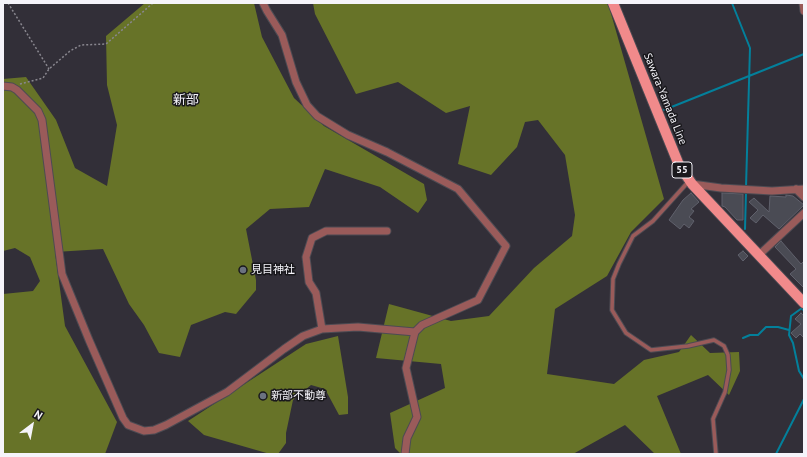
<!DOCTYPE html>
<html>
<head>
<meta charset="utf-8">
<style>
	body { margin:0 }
	#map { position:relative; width:807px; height:457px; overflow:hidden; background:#322f38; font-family:"PT Sans",sans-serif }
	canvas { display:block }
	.frame { position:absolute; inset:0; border:4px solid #f5f4fa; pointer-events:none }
	.north { position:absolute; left:12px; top:405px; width:40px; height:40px; -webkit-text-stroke:3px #19181c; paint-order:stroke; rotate:32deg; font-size:11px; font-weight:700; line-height:16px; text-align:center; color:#f5f4fa }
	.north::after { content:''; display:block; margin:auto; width:14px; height:18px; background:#f5f4fa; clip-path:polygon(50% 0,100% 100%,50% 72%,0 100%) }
</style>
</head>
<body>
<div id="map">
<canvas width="807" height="457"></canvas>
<div class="frame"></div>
<div class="north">N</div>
</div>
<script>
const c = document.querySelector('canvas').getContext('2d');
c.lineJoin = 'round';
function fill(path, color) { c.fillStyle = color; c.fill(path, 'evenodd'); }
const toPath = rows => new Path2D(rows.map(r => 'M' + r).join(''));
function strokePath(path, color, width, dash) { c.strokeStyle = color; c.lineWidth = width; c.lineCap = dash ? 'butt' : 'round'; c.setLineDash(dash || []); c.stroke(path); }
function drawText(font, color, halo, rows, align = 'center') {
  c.font = font + ' "PT Sans","Noto Sans JP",sans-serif'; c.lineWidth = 3; c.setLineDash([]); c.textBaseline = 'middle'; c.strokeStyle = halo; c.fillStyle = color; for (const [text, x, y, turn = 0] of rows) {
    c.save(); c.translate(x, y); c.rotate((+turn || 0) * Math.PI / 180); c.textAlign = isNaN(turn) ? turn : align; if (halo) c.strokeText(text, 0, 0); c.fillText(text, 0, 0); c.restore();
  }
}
const forest = toPath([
	[145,3,254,3,262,37,294,98,324,126,424,184,427,200,418,213,380,187,325,169,309,207,270,209,246,229,256,280,256,290,236,314,225,312,191,325,180,357,159,353,144,325,129,304,103,249,55,252,65,326,117,422,105,454,3,454,3,294,33,291,40,281,30,257,15,248,3,251,3,79,26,77,56,120,75,168,107,186,117,125,107,85,106,36],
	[313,3,608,3,664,199,631,232,607,276,555,309,547,374,614,384,644,360,679,352,691,335,710,353,739,352,740,371,729,395,708,375,657,396,681,454,655,454,625,425,573,454,401,454,395,448,390,413,445,388,441,364,376,358,389,304,451,321,489,316,534,268,572,236,575,215,565,155,538,120,525,122,517,147,491,175,458,164,470,106,446,113,398,82,356,94,315,14],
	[338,336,348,397,348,414,339,415,325,389,311,385,293,400,286,433,286,443,278,454,270,454,204,435,188,421,306,344]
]);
const stream = toPath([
	[732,3,750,48,746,187],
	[664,110,804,54],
	[745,229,746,192],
	[804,311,802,308,791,316,789,335,793,343,799,371,804,379],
	[743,338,750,335,758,335,766,327,778,327,789,330],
	[776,454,804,399]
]);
const building = toPath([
	[691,193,699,202,691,209,694,211,689,217,694,221,689,228,684,224,680,229,669,220,683,200,691,193],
	[722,193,743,194,743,220,737,220,725,207,722,206,722,193],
	[786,195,793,196,804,205,779,229,763,215,756,223,750,218,758,210,749,202,754,198,769,212,770,196,786,197,786,195],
	[781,241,801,264,804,261,804,288,790,274,796,269,775,247,781,241],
	[743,251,748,256,743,261,738,255,743,251],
	[801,313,804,316,804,338,800,334,796,338,791,333,801,324,795,319,801,313]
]);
const path = toPath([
	[8,3,49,69],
	[20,84,43,78,49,69,70,51,81,45,106,44,153,3]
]);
const lane = toPath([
	[689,181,653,221,633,236,619,264,613,279,612,310,626,333,651,350,688,346,714,340,724,346,728,355,729,370,725,392,713,419,716,454]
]);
const street = toPath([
	[263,3,267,11,282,35,296,82,307,105,317,116,348,135,387,152,458,189,506,246,478,300,422,325,415,332,406,368,417,417,407,438,405,454],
	[803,3,804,11],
	[3,86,12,87,17,90,38,111,42,120,62,274,89,340,123,418,128,425,144,431,154,430,166,425,227,392,284,349,303,336,322,329,358,327,415,332],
	[692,184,721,188,772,191,804,189],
	[796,189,804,197],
	[760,254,804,213],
	[322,329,316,293,309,282,306,257,312,238,326,231,387,231]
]);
const primary = toPath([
	[613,3,679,165,692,184,804,303]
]);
const markers = [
	[243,270,4,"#6b7280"],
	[263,396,4,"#6b7280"]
];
const shields = [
	[682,170,20]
];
const shieldNames = [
	["55",682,170]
];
const streetNames = [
	["Sawara-Yamada Line",665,99,68]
];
const poiNames = [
	["見目神社",251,270],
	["新部不動尊",271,396]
];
const quarterNames = [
	["新部",186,100]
];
fill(forest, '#677328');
strokePath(stream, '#03809b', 2);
fill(building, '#4a4b54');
strokePath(building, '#60616c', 1);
strokePath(lane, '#4d4b53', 5.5);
strokePath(street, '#4d4b53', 9);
strokePath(primary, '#4d4b53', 12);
strokePath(path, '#89878f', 1.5, [2, 2]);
strokePath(lane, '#9a5b5a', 3.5);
strokePath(street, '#9a5b5a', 7);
strokePath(primary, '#f18a8b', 10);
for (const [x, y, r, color] of markers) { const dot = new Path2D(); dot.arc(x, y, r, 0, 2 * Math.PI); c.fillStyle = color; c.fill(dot); strokePath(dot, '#19181c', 1.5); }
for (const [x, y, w] of shields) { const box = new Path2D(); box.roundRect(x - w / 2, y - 8, w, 16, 3); c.fillStyle = '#19181c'; c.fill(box); strokePath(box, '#f5f4fa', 1); }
drawText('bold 10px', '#f5f4fa', null, shieldNames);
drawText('11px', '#f5f4fa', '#19181c', streetNames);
drawText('11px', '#f5f4fa', '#19181c', poiNames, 'left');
drawText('13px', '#f5f4fa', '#19181c', quarterNames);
</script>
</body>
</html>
